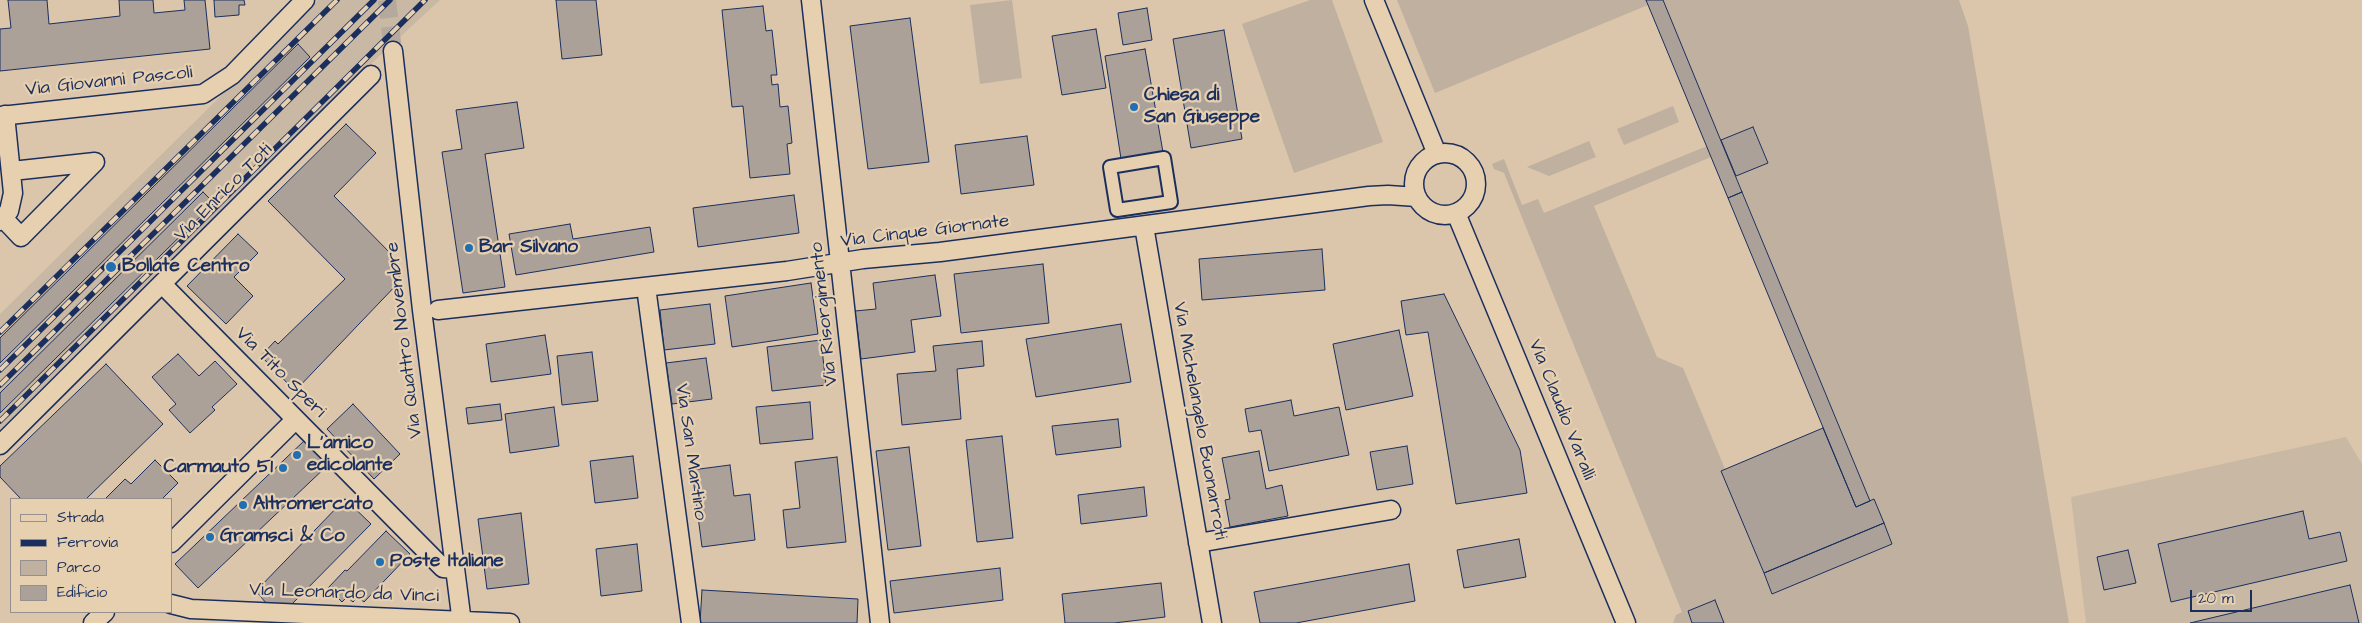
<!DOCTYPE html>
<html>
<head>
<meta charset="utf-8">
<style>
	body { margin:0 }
	#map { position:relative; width:2362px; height:623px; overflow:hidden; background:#dbc6ab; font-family:"Architects Daughter",sans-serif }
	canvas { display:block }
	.legend { position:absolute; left:10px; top:498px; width:162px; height:115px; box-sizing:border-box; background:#e7d0b0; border:1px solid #95908f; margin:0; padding:6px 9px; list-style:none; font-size:15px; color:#1b2f5e }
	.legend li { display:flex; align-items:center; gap:10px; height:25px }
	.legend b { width:25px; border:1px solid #95908f }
	.scale { position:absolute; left:2190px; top:590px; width:62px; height:22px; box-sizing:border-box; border:2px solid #1b2f5e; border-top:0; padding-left:6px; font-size:15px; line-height:18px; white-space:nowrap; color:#1b2f5e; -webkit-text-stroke:4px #e7d0b0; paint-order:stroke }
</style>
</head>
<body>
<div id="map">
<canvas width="2362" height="623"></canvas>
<ul class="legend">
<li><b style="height:6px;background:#e7d0b0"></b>Strada</li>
<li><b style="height:6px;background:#1b2f5e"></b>Ferrovia</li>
<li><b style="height:14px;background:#bfb0a0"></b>Parco</li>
<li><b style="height:14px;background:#aba198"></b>Edificio</li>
</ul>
<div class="scale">20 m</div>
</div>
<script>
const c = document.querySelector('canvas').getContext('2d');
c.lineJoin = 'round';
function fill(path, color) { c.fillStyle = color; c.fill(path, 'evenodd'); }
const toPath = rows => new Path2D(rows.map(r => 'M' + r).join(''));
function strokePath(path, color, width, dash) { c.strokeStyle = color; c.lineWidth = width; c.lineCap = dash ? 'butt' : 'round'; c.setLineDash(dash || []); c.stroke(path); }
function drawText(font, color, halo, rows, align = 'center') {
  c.font = font + ' "Architects Daughter",sans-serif'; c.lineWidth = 4.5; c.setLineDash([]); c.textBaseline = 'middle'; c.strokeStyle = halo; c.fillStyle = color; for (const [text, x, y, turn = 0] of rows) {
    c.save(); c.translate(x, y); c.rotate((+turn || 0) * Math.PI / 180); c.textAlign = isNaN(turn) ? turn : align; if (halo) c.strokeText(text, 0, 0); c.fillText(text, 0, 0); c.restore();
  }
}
const built = toPath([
	[318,0,440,0,371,64,369,73,0,438,0,314],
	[2346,437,2362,464,2362,623,2086,623,2071,497]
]);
const green = toPath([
	[1012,0,1022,78,980,84,970,5],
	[1310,0,1332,0,1383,142,1294,173,1242,24],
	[1397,0,1646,0,1648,5,1435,93],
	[1663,0,1959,0,1968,26,2069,623,1673,623,1676,615,1682,612,1504,173,1494,169,1492,164,1504,159,1522,205,1538,199,1544,213,1707,146,1711,157,1594,206,1657,357,1683,368,1725,469,1823,428,1855,506,1870,501,1736,176,1768,162,1753,127,1721,140],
	[1673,106,1679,122,1624,145,1617,129],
	[1589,141,1596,157,1549,176,1527,167]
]);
const building = toPath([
	[8,0,47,0,49,24,120,16,119,0,153,0,154,13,185,10,184,0,205,0,210,49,0,71,0,29,11,28,8,0],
	[214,0,244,0,245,5,239,5,239,15,215,17,214,0],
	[556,0,596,0,602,55,562,59,556,0],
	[1646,0,1663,0,1742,192,1728,198,1646,0],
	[763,6,766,31,772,30,777,75,771,75,772,85,778,84,780,107,788,106,792,143,787,144,790,174,750,178,743,106,732,107,722,10,763,6],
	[1147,8,1152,40,1123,45,1118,13,1147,8],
	[910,18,929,162,868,169,850,26,910,18],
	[1096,29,1106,88,1062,95,1052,36,1096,29],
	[1224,30,1242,139,1191,148,1173,39,1224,30],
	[298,44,310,57,0,363,0,338,298,44],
	[1145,49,1164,158,1122,165,1105,56,1145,49],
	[517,102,524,148,485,154,505,287,463,293,442,152,462,149,456,110,517,102],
	[346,124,376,153,334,196,396,259,389,267,402,279,295,391,261,356,275,341,278,344,345,279,268,201,346,124],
	[1753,127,1768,163,1736,176,1721,140,1753,127],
	[1027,136,1034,185,961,194,955,145,1027,136],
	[203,192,214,203,0,413,0,393,203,192],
	[1742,192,1870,501,1856,507,1728,198,1742,192],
	[794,195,799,233,698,247,693,208,794,195],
	[570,224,573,239,650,227,654,252,516,275,509,234,570,224],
	[238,234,258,253,234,277,253,296,226,324,187,286,238,234],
	[1322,249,1325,290,1202,300,1199,259,1322,249],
	[1043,264,1049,323,961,333,954,274,1043,264],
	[935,275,941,316,911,320,915,352,861,359,855,311,876,309,873,283,935,275],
	[811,283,818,334,732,347,725,296,811,283],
	[1444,294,1520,450,1527,493,1456,504,1428,332,1406,335,1401,301,1444,294],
	[710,304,715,344,664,350,660,310,710,304],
	[1121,324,1131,382,1036,397,1026,339,1121,324],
	[1399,330,1413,396,1346,410,1333,344,1399,330],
	[545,335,551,374,491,382,486,344,545,335],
	[821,340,826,385,772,391,767,347,821,340],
	[982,341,984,366,957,369,961,419,902,425,897,374,936,371,933,346,982,341],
	[592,352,598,401,562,405,557,356,592,352],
	[178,354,199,376,215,361,237,384,212,407,215,410,190,433,169,410,176,404,152,377,178,354],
	[706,358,712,399,672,404,666,363,706,358],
	[106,364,163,424,86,499,21,499,0,477,0,466,106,364],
	[1291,400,1294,416,1339,407,1349,455,1269,471,1261,430,1249,432,1245,409,1291,400],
	[810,402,813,439,760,444,756,407,810,402],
	[353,404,400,454,374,479,327,429,353,404],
	[500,404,502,420,468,424,466,408,500,404],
	[554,407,559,446,510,453,505,414,554,407],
	[1118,419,1121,447,1056,455,1052,426,1118,419],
	[1823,428,1856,507,1874,499,1884,523,1764,573,1721,471,1823,428],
	[1002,436,1013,538,977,542,966,440,1002,436],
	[306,439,329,464,198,588,175,564,306,439],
	[1407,446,1413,484,1377,490,1370,452,1407,446],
	[909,447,921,546,888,550,876,451,909,447],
	[1259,451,1266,489,1282,485,1288,516,1230,527,1225,500,1230,499,1222,458,1259,451],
	[633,456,638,498,595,503,590,461,633,456],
	[837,457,846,542,787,548,783,510,800,508,795,462,837,457],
	[155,460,178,483,162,499,105,499,125,479,131,484,155,460],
	[730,465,734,496,750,494,755,540,702,547,692,470,730,465],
	[1144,487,1147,516,1081,524,1078,495,1144,487],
	[345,499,371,524,292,604,266,603,256,591,345,499],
	[2303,511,2309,539,2340,532,2347,561,2171,602,2158,544,2303,511],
	[521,513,529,584,487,589,478,519,521,513],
	[1884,523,1892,544,1772,594,1764,573,1884,523],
	[386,531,410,554,364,602,358,597,353,602,347,597,342,602,328,588,345,570,347,571,386,531],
	[1519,539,1526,577,1464,588,1457,550,1519,539],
	[637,544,642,591,601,596,596,549,637,544],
	[2128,550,2136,583,2104,590,2097,557,2128,550],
	[1409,564,1415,601,1296,623,1260,623,1254,592,1409,564],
	[1000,568,1003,600,894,613,890,581,1000,568],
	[1161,583,1165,617,1114,623,1065,623,1062,594,1161,583],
	[2350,585,2359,623,2190,623,2350,585],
	[702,590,858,599,857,623,700,623,702,590],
	[1715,600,1724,623,1692,623,1688,611,1715,600]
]);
const minorTunnel = toPath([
	[387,0,393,51]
]);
const pedestrian = toPath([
	[1164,158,1171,202,1117,210,1110,167,1164,158]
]);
const minor = toPath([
	[811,0,880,623],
	[1374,0,1437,154],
	[393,51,422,310,462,623],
	[0,116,203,94,232,75,305,0],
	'1414 184a31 31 0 1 1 62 0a31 31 0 1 1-62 0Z',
	[1456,213,1626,623],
	[3,218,21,237,95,162,12,171],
	[0,221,9,211,13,193,5,115],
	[1144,226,1212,623],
	[162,284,443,568,455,569],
	[646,287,691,623],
	[438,310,787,271,863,259,940,252,1369,196,1388,195,1417,197],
	[0,445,371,75],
	[171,543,295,420],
	[1198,543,1391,510],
	[171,604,191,609,510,623],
	[93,623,105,612]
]);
const rail = toPath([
	[0,332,337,0],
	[0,370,374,0],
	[0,385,390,0],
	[0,421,425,0]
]);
const markers = [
	[1134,107,5,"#1f6fb2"],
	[469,248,5,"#1f6fb2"],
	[111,267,6,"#1f6fb2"],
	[297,455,5,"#1f6fb2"],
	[283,468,5,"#1f6fb2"],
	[243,505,5,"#1f6fb2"],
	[210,537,5,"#1f6fb2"],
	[380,562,5,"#1f6fb2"]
];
const streetNames = [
	["Via Giovanni Pascoli",109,82,-6],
	["Via Enrico Toti",224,193,-45],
	["Via Cinque Giornate",925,232,-7],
	["Via Risorgimento",825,314,-96],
	["Via Quattro Novembre",405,340,-97],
	["Via Tito Speri",280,373,45],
	["Via Claudio Varalli",1561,410,68],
	["Via Michelangelo Buonarroti",1199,421,80],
	["Via San Martino",690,452,82],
	["Via Leonardo da Vinci",344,594,2]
];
const poiNames = [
	["Chiesa di",1144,96],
	["San Giuseppe",1144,118],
	["Bar Silvano",479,248],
	["Bollate Centro",122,267],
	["L'amico",307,444],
	["edicolante",307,466],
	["Carmauto 51",273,468,"right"],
	["Altromercato",253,505],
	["Gramsci & Co",220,537],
	["Poste Italiane",390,562]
];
fill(built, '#c9b8a4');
fill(green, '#bfb0a0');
fill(building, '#aba198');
strokePath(building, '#1b2f5e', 1);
strokePath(minorTunnel, '#b5a89c', 18, [18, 9]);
strokePath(pedestrian, '#1b2f5e', 16);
strokePath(minor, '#1b2f5e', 21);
strokePath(pedestrian, '#e7d0b0', 12);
strokePath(minor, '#e7d0b0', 18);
strokePath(rail, '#1b2f5e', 5.5);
strokePath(rail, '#e7d0b0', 4, [11]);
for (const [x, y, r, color] of markers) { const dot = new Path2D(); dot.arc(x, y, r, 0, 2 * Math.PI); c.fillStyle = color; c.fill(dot); strokePath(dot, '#e7d0b0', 2); }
drawText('19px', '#1b2f5e', '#e7d0b0', streetNames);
drawText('bold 19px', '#1b2f5e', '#e7d0b0', poiNames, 'left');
</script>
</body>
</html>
